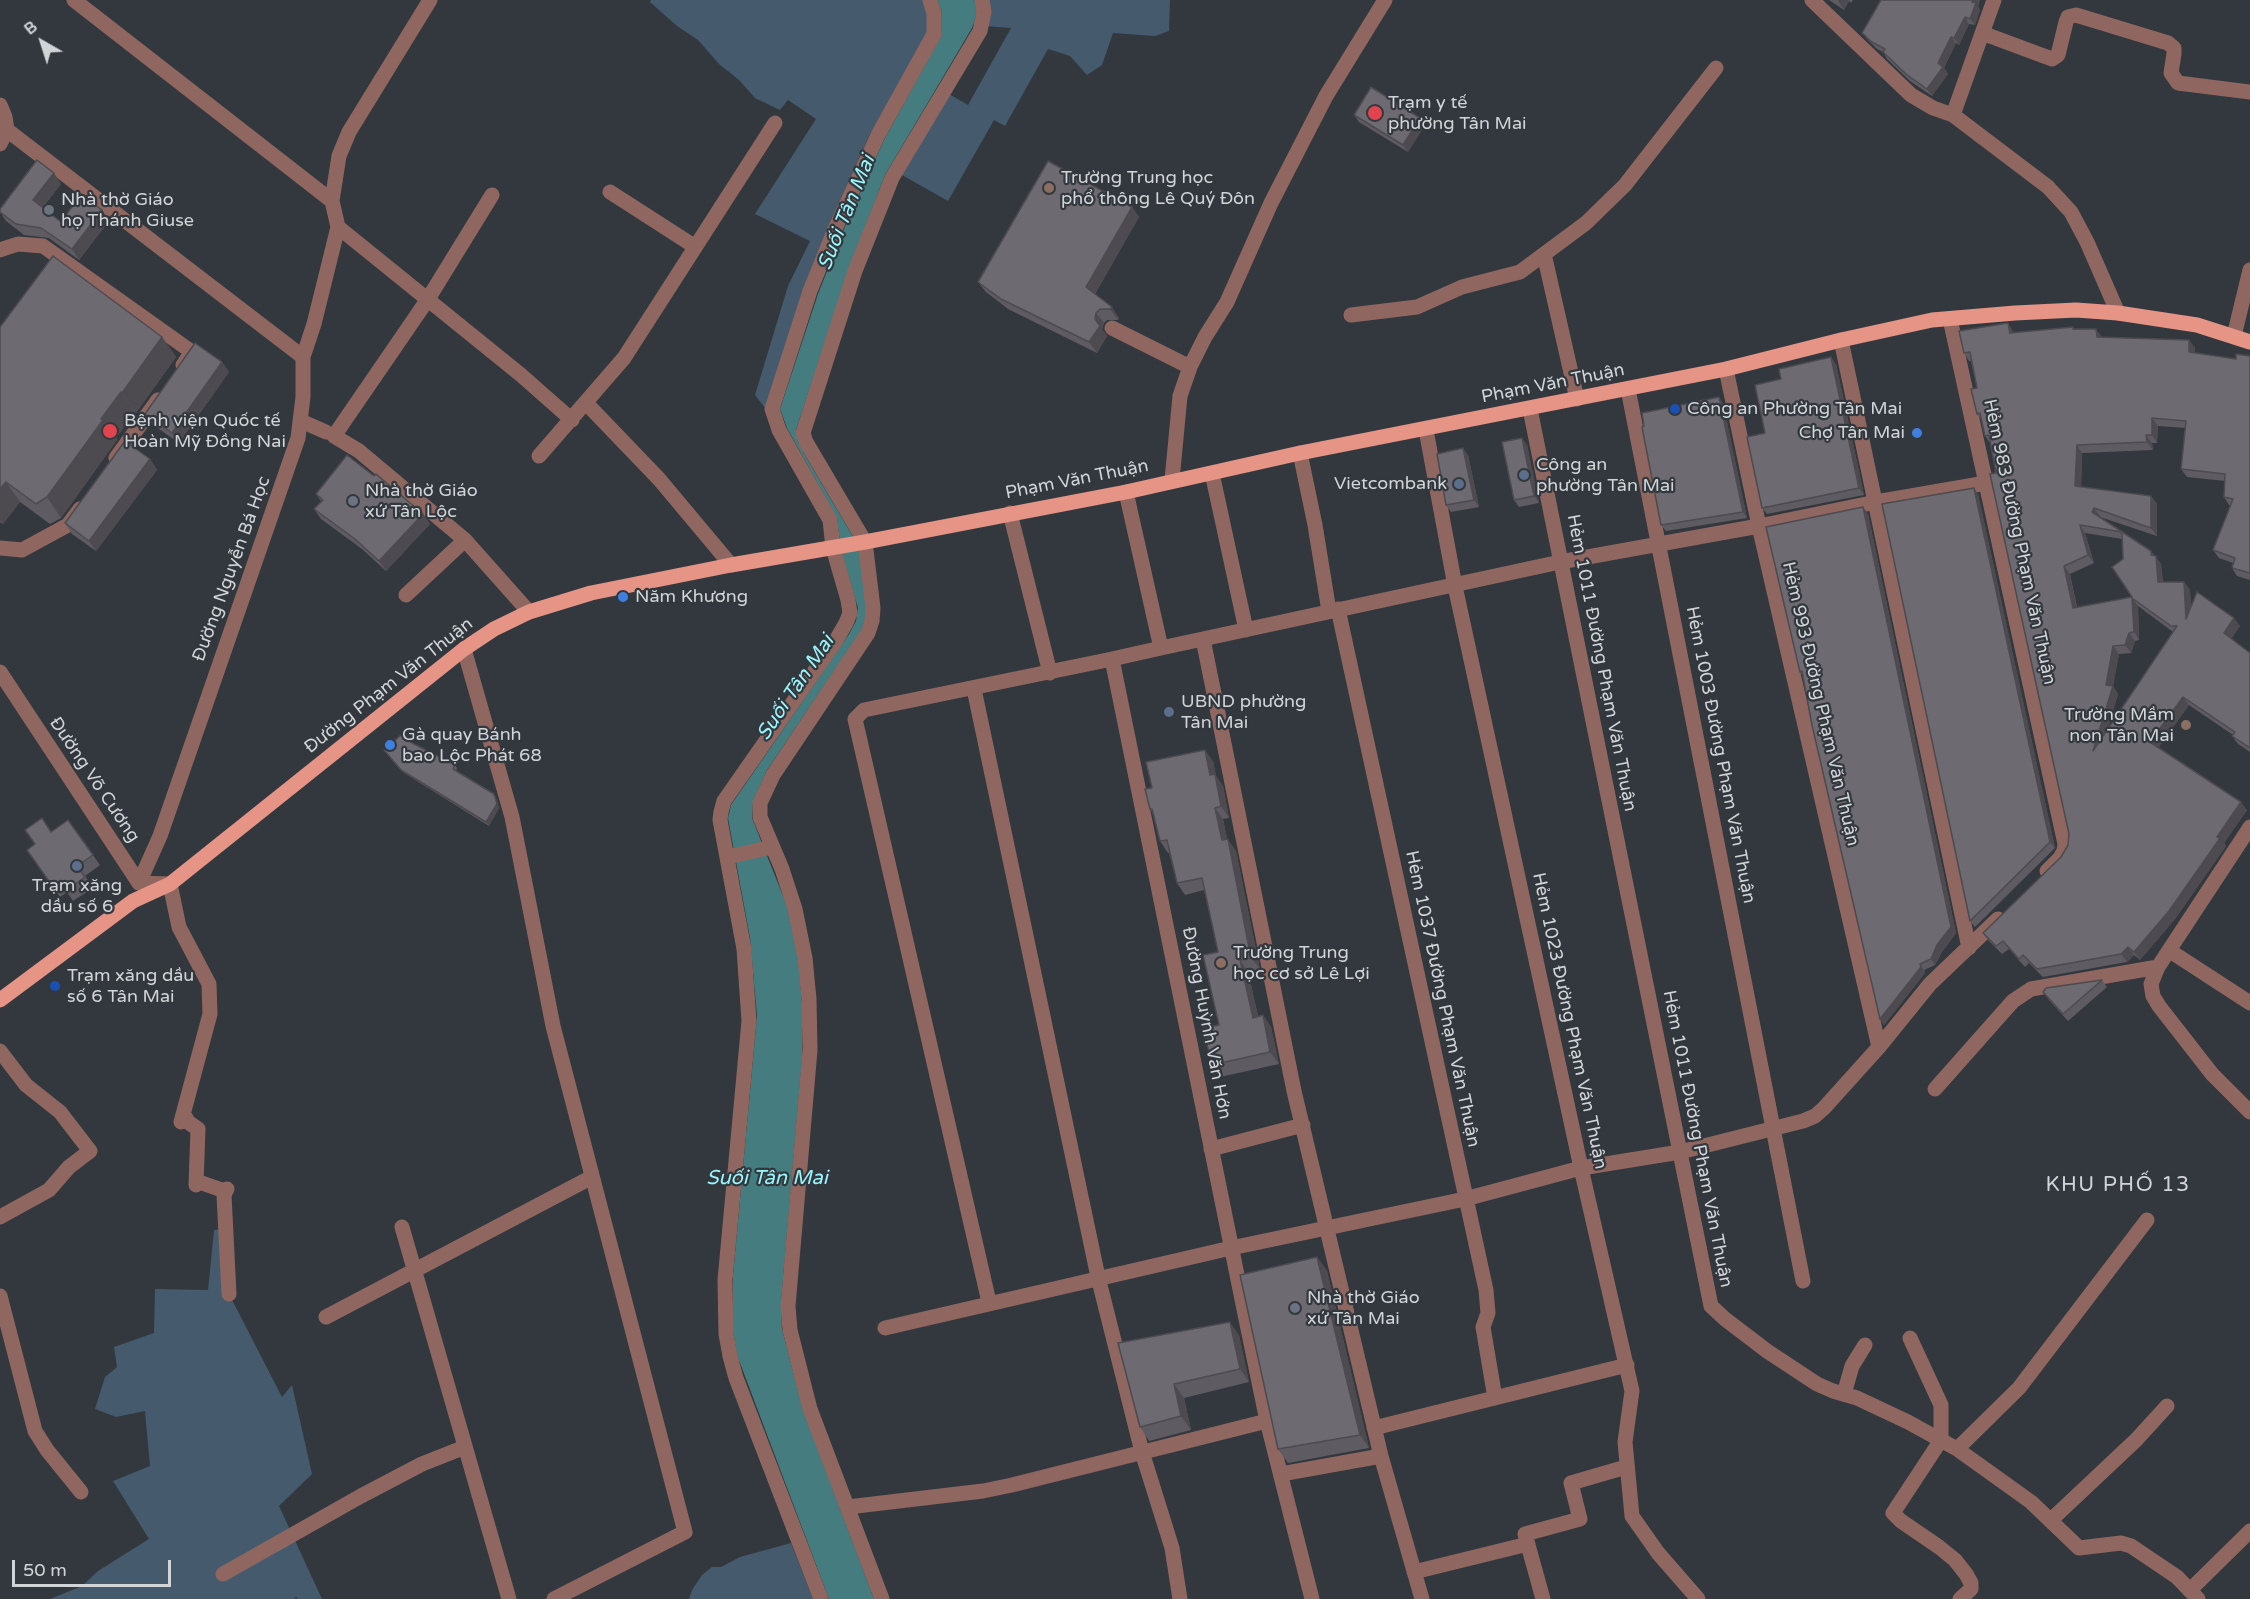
<!DOCTYPE html>
<html>
<head>
<meta charset="utf-8">
<style>
	body { margin:0 }
	#map { position:relative; width:2250px; height:1599px; overflow:hidden; background:#32383d; font-family:"Varela Round",sans-serif }
	canvas { display:block }
	.north { position:absolute; left:12px; top:12px; width:60px; height:60px; -webkit-text-stroke:4px #32383d; paint-order:stroke; rotate:321deg; font-size:16px; font-weight:700; line-height:24px; text-align:center; color:#d1d5d8 }
	.north::after { content:''; display:block; margin:auto; width:21px; height:27px; background:#d1d5d8; clip-path:polygon(50% 0,100% 100%,50% 72%,0 100%) }
	.scale { position:absolute; left:12px; top:1560px; width:159px; height:27px; box-sizing:border-box; border:3px solid #d1d5d8; border-top:0; padding-left:8px; font-size:18px; line-height:21px; white-space:nowrap; color:#d1d5d8; -webkit-text-stroke:4px #32383d; paint-order:stroke }
</style>
</head>
<body>
<div id="map">
<canvas width="2250" height="1599"></canvas>
<div class="north">B</div>
<div class="scale">50 m</div>
</div>
<script>
const c = document.querySelector('canvas').getContext('2d');
c.lineJoin = 'round';
function fill(path, color) { c.fillStyle = color; c.fill(path, 'evenodd'); }
const toPath = rows => new Path2D(rows.map(r => 'M' + r).join(''));
function strokePath(path, color, width, dash) { c.strokeStyle = color; c.lineWidth = width; c.lineCap = dash ? 'butt' : 'round'; c.setLineDash(dash || []); c.stroke(path); }
function drawText(font, color, halo, rows, align = 'center') {
  c.font = font + ' "Varela Round",sans-serif'; c.lineWidth = 4.5; c.setLineDash([]); c.textBaseline = 'middle'; c.strokeStyle = halo; c.fillStyle = color; for (const [text, x, y, turn = 0] of rows) {
    c.save(); c.translate(x, y); c.rotate((+turn || 0) * Math.PI / 180); c.textAlign = isNaN(turn) ? turn : align; if (halo) c.strokeText(text, 0, 0); c.fillText(text, 0, 0); c.restore();
  }
}
const green = toPath([
	[651,0,1170,0,1169,31,1155,36,1113,33,1102,65,1087,75,1070,56,1048,49,1005,126,994,120,948,201,902,175,949,94,968,105,1011,28,947,23,927,33,869,136,831,220,803,290,765,408,755,395,788,286,810,241,755,214,816,119,788,100,780,110,755,98,739,80,719,64,698,40,677,26,650,2],
	[224,1229,229,1294,282,1397,292,1385,312,1474,279,1506,322,1599,298,1599,296,1597,294,1599,50,1599,82,1586,98,1571,149,1539,113,1481,150,1466,145,1411,116,1417,95,1409,105,1377,117,1367,114,1347,154,1333,155,1289,208,1290,214,1230],
	[791,1543,813,1599,689,1599,692,1590,702,1575,712,1567,721,1567,740,1557]
]);
const water = toPath([
	[938,0,974,0,977,11,972,28,885,175,851,263,796,430,798,442,806,457,859,547,866,604,866,617,861,631,767,770,753,801,752,818,787,906,798,957,802,1004,802,1059,781,1302,782,1329,803,1410,874,1599,829,1599,737,1355,733,1331,733,1275,757,1016,750,938,728,818,731,805,849,634,856,621,858,608,841,551,837,518,787,428,780,409,818,294,843,231,884,140,941,36,942,12]
]);
const minor = toPath([
	[74,0,332,201],
	[1812,0,1911,95,1933,108,1953,115],
	[1994,0,1953,115,2048,187,2071,212,2087,242,2118,313],
	[1982,33,2052,59,2058,55,2066,22,2068,17,2076,15,2168,43,2174,48,2174,54,2171,73,2178,83,2250,92],
	[0,105,5,117,7,130,0,144],
	[7,130,303,357],
	[610,192,694,246],
	[492,195,428,299,334,436,359,451,465,540,529,612],
	[338,227,521,375,572,420],
	[0,250,18,244,43,246,192,352,183,365],
	[1544,254,1577,399],
	[1351,315,1417,307,1462,287,1520,272,1586,223,1625,185,1716,68],
	[1950,319,2065,844,2064,851,2060,858,2047,871],
	[1112,328,1190,367],
	[2234,336,2250,270],
	[1841,340,1969,948],
	[1726,369,1759,526,1879,1047],
	[1628,389,1803,1281],
	[586,403,659,479,731,565],
	[1530,409,1711,1306,1725,1319,1767,1351,1817,1384,1833,1391,1857,1398,1908,1422,1957,1449,2031,1502,2079,1548,2121,1543,2131,1546,2177,1577,2198,1599],
	[301,421,326,432],
	[1426,430,1455,586,1581,1168,1632,1391,1625,1442,1632,1516,1658,1553,1698,1599],
	[1300,453,1315,525,1329,611],
	[539,456,624,358,775,123],
	[116,458,158,400],
	[1212,473,1246,630],
	[1172,480,1180,396,1190,367,1205,337,1227,302,1271,203,1326,96,1385,0],
	[1126,492,1161,648,1112,659,1247,1324,1267,1421,1312,1599],
	[1010,513,1050,673],
	[0,548,22,550,68,525,80,509],
	[406,595,465,540],
	[1338,609,1486,1290,1488,1313,1483,1327,1495,1398],
	[1203,639,1294,1091,1381,1456,1422,1599],
	[1161,648,1560,562,1759,526,1876,502,1986,483],
	[464,649,512,817,553,1026,685,1532,554,1599],
	[0,672,139,883,170,884,179,927,209,984,210,1014,181,1122,186,1118,188,1122,198,1129,196,1185,199,1182,222,1190,227,1189,224,1195,229,1294],
	[974,689,1098,1277,1142,1452,1172,1548,1180,1599],
	[2250,827,2158,967,2151,984,2153,996,2159,1006,2212,1074,2250,1112],
	[728,857,772,847],
	[139,883,160,836,298,438,303,397,303,357,314,324,338,227,332,201,339,156,349,132,430,0],
	[2170,951,2250,1003],
	[0,1051,26,1085,60,1112,90,1151,69,1167,49,1190,0,1217],
	[1935,1089,2013,1001,2031,989,2158,967],
	[1211,1149,1303,1125],
	[402,1227,509,1599],
	[0,1296,35,1431,47,1450,81,1492],
	[989,1302,855,719,864,710,1112,659],
	[326,1317,592,1177],
	[885,1328,1231,1248,1465,1199,1581,1168,1680,1152,1803,1121,1815,1116,1824,1108,1879,1047,1930,984,1998,919],
	[1910,1338,1941,1405,1941,1440,1893,1513,1901,1521,1939,1547,1955,1560,1966,1574,1971,1583,1971,1589,1960,1599],
	[1844,1394,1852,1366,1865,1345],
	[1374,1428,1627,1365],
	[1957,1449,2019,1388,2147,1220],
	[1281,1474,1381,1456],
	[848,1507,983,1491,1012,1485,1267,1421],
	[2051,1520,2136,1440,2167,1406],
	[1414,1572,1528,1544],
	[223,1574,361,1496,422,1464,465,1447],
	[2190,1590,2250,1531],
	[821,1599,736,1378,730,1356,726,1334,725,1280,749,1021,744,949,720,820,721,812,724,801,835,642,846,623,850,613,848,600,833,548,830,520,779,430,772,409,810,291,835,229,878,135,934,34,934,13,930,0],
	[882,1599,810,1409,790,1330,788,1306,810,1050,809,999,805,958,795,909,782,869,760,817,760,803,773,775,868,633,872,621,873,608,865,542,806,442,803,433,855,271,892,178,980,31,984,12,982,0],
	[1543,1599,1525,1534,1580,1519,1571,1483,1626,1467]
]);
const major = toPath([
	[0,1000,133,901,170,884,464,649,494,629,529,612,591,593,731,565,865,542,1126,492,1300,453,1726,369,1841,340,1932,320,2015,313,2076,310,2118,313,2197,325,2250,342]
]);
const wall = toPath([
	[1829,0,1853,0,1851,3,1849,1,1844,10],
	[1881,0,1980,0,1978,6,1980,10,1975,25,1969,24,1959,45,1956,43,1944,68,1948,74,1932,96,1910,81,1887,59,1883,52,1877,49,1867,39,1862,33],
	[1354,115,1425,125,1408,152,1359,122],
	[61,184,43,207,61,222,102,210,109,221,79,260,49,238,24,235,6,221,0,212,0,209],
	[1132,207,1139,217,1095,294,1119,318,1118,320,1107,320,1104,323,1102,329,1107,336,1097,353,1008,309,986,292,978,282],
	[0,327,162,337,176,357,136,413,135,412,116,438,117,440,61,518,50,524,20,502,3,524,0,522],
	[2073,327,2074,329,2102,337,2189,340,2195,348,2195,353,2236,359,2250,356,2250,580,2237,576,2232,568,2233,563,2219,558,2213,550,2231,505,2229,505,2224,497,2225,481,2187,477,2181,469,2185,428,2158,426,2157,443,2152,443,2153,450,2082,453,2081,487,2151,496,2157,504,2157,536,2100,517,2151,551,2161,564,2163,582,2184,582,2190,590,2191,607,2240,626,2231,639,2250,653,2250,752,2238,744,2232,736,2233,735,2189,705,2158,748,2247,810,2224,843,2226,846,2217,859,2175,919,2140,960,2134,955,2127,962,2043,977,2029,963,2025,967,2009,949,2002,954,1989,941,1983,933,2061,857,2068,845,2069,834,1991,444,1985,436,1982,421,1977,414,1977,388,1971,361,1969,361,1964,353,2013,331,2014,333],
	[2085,533,2122,539,2123,559,2132,597,2077,607,2070,574,2094,563],
	[2138,606,2173,632,2108,728,2118,694,2113,686,2119,654,2131,653,2135,641,2139,640],
	[222,362,229,372,179,443,152,424,145,414],
	[1836,364,1864,495,1767,514,1762,508,1765,433,1781,379],
	[1723,403,1747,518,1666,531,1661,525],
	[1527,445,1539,503,1519,507,1514,500],
	[1468,455,1479,507,1451,512,1446,505],
	[150,459,157,470,96,551,72,534,65,523],
	[374,476,423,514,430,524,386,571,362,549,321,519,314,509,321,501,316,494],
	[1978,494,2055,848,1975,927,1970,921],
	[1868,514,1956,933,1942,952,1935,965,1924,970,1925,973,1884,1025,1880,1019,1803,676,1800,672],
	[412,743,455,765,457,768,456,771,494,794,496,798,499,808,489,826,404,773,384,750],
	[1213,761,1216,776,1223,786,1229,818,1223,819,1227,839,1236,851,1260,969,1248,972,1258,1016,1263,1015,1271,1027,1279,1064,1220,1077,1212,1065,1219,1025,1218,952,1204,890,1185,895,1177,883,1169,853,1168,853,1160,841,1154,815,1150,809,1152,788],
	[68,820,100,865,85,876,93,888,73,901,67,892,60,897,27,850],
	[2102,980,2107,987,2068,1021,2048,999,2043,992],
	[1317,1257,1327,1271,1369,1448,1288,1463,1278,1449],
	[1239,1335,1249,1382,1184,1398,1191,1430,1149,1441,1140,1427,1118,1343]
]);
const shadedWall = toPath([
	[1839,0,1848,0,1849,1,1844,10,1838,1],
	[1973,0,1980,0,1978,6,1980,10,1975,25,1970,19],
	[1965,17,1969,24,1959,45,1954,38],
	[1951,37,1956,43,1944,68,1948,74,1932,96,1927,89,1938,63],
	[1420,118,1425,125,1408,152,1403,145],
	[54,173,61,184,40,210,33,200],
	[1132,207,1139,217,1093,297,1086,287],
	[102,210,109,221,79,260,72,249],
	[1112,307,1119,318,1118,320,1110,309],
	[1096,313,1104,323,1102,329,1107,336,1097,353,1089,342],
	[2008,323,2013,331,2016,341,2010,333],
	[2096,329,2102,337,2102,345,2097,337],
	[162,337,176,357,136,413,122,393],
	[2189,340,2195,348,2195,360,2189,352],
	[1831,357,1836,364,1864,495,1859,488],
	[222,362,229,372,179,443,172,433],
	[121,392,135,412,116,438,117,440,61,518,47,497,101,419],
	[1719,397,1723,403,1747,518,1743,512],
	[2152,418,2158,426,2157,443,2152,435],
	[2146,435,2152,443,2153,450,2147,442],
	[1522,438,1527,445,1539,503,1534,496],
	[2077,445,2082,453,2081,494,2075,486],
	[1463,448,1468,455,1479,507,1474,500],
	[150,459,157,470,96,551,89,541],
	[6,482,20,502,3,524,0,520,0,489],
	[1974,488,1978,494,2055,848,2050,842],
	[2151,496,2157,504,2157,536,2151,528],
	[1863,507,1868,514,1956,933,1942,952,1935,965,1931,959],
	[2094,508,2100,516,2098,520,2092,512],
	[423,514,430,524,386,571,379,561],
	[2080,525,2085,533,2094,563,2088,555],
	[2151,551,2161,564,2163,590,2158,582,2151,555],
	[2064,566,2070,574,2078,616,2073,608],
	[2184,582,2190,590,2192,627,2186,619],
	[2132,598,2138,606,2139,640,2134,632],
	[2234,618,2240,626,2229,641,2224,633],
	[2129,633,2135,641,2131,653,2125,645],
	[2113,646,2119,654,2113,686,2118,694,2099,759,2093,751],
	[2183,697,2189,705,2156,750,2150,742],
	[1205,750,1213,761,1216,776,1223,786,1229,818,1221,806,1210,775],
	[494,794,496,798,499,808,489,826,486,822],
	[2241,802,2247,810,2224,843,2226,846,2175,919,2140,960,2134,952,2217,837],
	[1215,808,1223,819,1229,848,1228,839,1236,851,1260,969,1251,958],
	[2128,947,2134,955,2127,962,2121,954],
	[1240,960,1248,972,1261,1029,1253,1018],
	[1920,964,1925,973,1884,1025,1880,1019],
	[1263,1015,1271,1027,1279,1064,1270,1052],
	[1317,1257,1327,1271,1369,1448,1360,1435],
	[1230,1322,1239,1335,1249,1382,1240,1369],
	[1174,1384,1184,1398,1191,1430,1181,1416]
]);
const building = toPath([
	[1881,0,1973,0,1972,2,1976,3,1970,19,1965,17,1954,38,1951,37,1938,63,1943,67,1927,89,1906,74,1883,52,1885,49,1872,42,1862,33,1881,0],
	[1371,87,1420,118,1403,145,1354,115,1371,87],
	[37,160,54,173,33,200,61,222,81,194,102,210,72,249,41,228,16,224,0,212,0,209,37,160],
	[1048,161,1132,207,1086,287,1112,307,1110,309,1100,309,1096,313,1095,319,1100,326,1089,342,1001,299,978,282,1048,161],
	[53,256,162,337,122,393,121,392,101,419,103,420,47,497,36,504,6,482,0,489,0,327,53,256],
	[2008,323,2010,333,2073,327,2073,329,2096,329,2097,337,2189,340,2189,352,2236,359,2236,354,2250,356,2250,573,2232,568,2235,558,2213,550,2233,499,2224,497,2225,474,2181,469,2186,421,2152,418,2152,435,2146,435,2147,442,2077,445,2075,486,2151,496,2151,528,2094,508,2092,512,2151,551,2151,555,2156,556,2158,582,2184,582,2186,619,2197,592,2234,618,2224,633,2250,653,2250,748,2232,736,2235,732,2183,697,2150,742,2241,802,2217,837,2220,838,2211,851,2169,911,2134,952,2128,947,2121,954,2037,969,2023,955,2019,959,2003,941,1996,946,1983,933,2061,857,2068,845,2069,834,1990,474,1996,473,1989,435,1985,436,1980,413,1977,414,1971,389,1977,388,1970,352,1964,353,1959,331,2008,323],
	[2080,525,2122,532,2123,559,2112,567,2132,597,2073,608,2064,566,2088,555,2080,525],
	[2132,598,2171,626,2177,626,2093,751,2113,686,2106,685,2113,646,2125,645,2129,633,2134,632,2132,598],
	[195,343,222,362,172,433,145,414,195,343],
	[1831,357,1859,488,1762,508,1747,437,1765,433,1755,385,1781,379,1779,369,1831,357],
	[1719,397,1743,512,1661,525,1642,427,1644,426,1642,413,1719,397],
	[1522,438,1534,496,1514,500,1502,442,1522,438],
	[125,441,150,459,89,541,65,523,125,441],
	[1463,448,1474,500,1446,505,1437,454,1463,448],
	[347,455,374,476,376,474,423,514,379,561,355,539,314,509,323,500,316,494,347,455],
	[1974,488,2050,842,1970,921,1882,504,1974,488],
	[1863,507,1951,927,1937,945,1931,959,1920,964,1921,967,1880,1019,1812,725,1802,671,1800,672,1766,527,1863,507],
	[402,734,412,743,455,765,453,769,494,794,497,804,486,822,401,770,384,750,402,734],
	[1205,750,1210,775,1215,774,1221,806,1215,808,1222,840,1228,839,1251,958,1240,960,1253,1018,1263,1015,1270,1052,1212,1065,1203,1028,1219,1025,1203,955,1218,952,1202,878,1177,883,1167,840,1160,841,1152,809,1150,809,1145,789,1152,788,1146,762,1205,750],
	[42,818,51,832,68,820,93,855,77,866,85,877,66,891,60,882,53,887,27,850,35,844,25,830,42,818],
	[2102,980,2063,1014,2043,992,2046,988,2102,980],
	[1317,1257,1360,1435,1278,1449,1240,1275,1317,1257],
	[1230,1322,1240,1369,1174,1384,1181,1416,1140,1427,1118,1343,1230,1322]
]);
const markers = [
	[1375,113,8,"#e0444e"],
	[1049,188,6,"#8d6e63"],
	[49,210,6,"#6b7280"],
	[1675,409,6,"#1a4fb4"],
	[110,431,8,"#e0444e"],
	[1917,433,6,"#3f7fe0"],
	[1524,475,6,"#5c6f8a"],
	[1459,484,6,"#5c6f8a"],
	[353,501,6,"#6b7280"],
	[623,597,6,"#3f7fe0"],
	[1169,712,6,"#5c6f8a"],
	[2186,725,6,"#8d6e63"],
	[390,745,6,"#3f7fe0"],
	[77,866,6,"#5c6f8a"],
	[1221,963,6,"#8d6e63"],
	[55,986,6,"#1a4fb4"],
	[1295,1308,6,"#6b7280"]
];
const poiNames = [
	["Trạm y tế",1388,103],
	["phường Tân Mai",1388,124],
	["Trường Trung học",1061,178],
	["phổ thông Lê Quý Đôn",1061,199],
	["Nhà thờ Giáo",61,200],
	["họ Thánh Giuse",61,221],
	["Công an Phường Tân Mai",1687,409],
	["Bệnh viện Quốc tế",124,421],
	["Hoàn Mỹ Đồng Nai",124,442],
	["Chợ Tân Mai",1905,433,"right"],
	["Công an",1536,465],
	["phường Tân Mai",1536,486],
	["Vietcombank",1447,484,"right"],
	["Nhà thờ Giáo",365,491],
	["xứ Tân Lộc",365,512],
	["Năm Khương",635,597],
	["UBND phường",1181,702],
	["Tân Mai",1181,723],
	["Trường Mầm",2174,715,"right"],
	["non Tân Mai",2174,736,"right"],
	["Gà quay Bánh",402,735],
	["bao Lộc Phát 68",402,756],
	["Trạm xăng",77,886,"center"],
	["dầu số 6",77,907,"center"],
	["Trường Trung",1233,953],
	["học cơ sở Lê Lợi",1233,974],
	["Trạm xăng dầu",67,976],
	["số 6 Tân Mai",67,997],
	["Nhà thờ Giáo",1307,1298],
	["xứ Tân Mai",1307,1319]
];
const streetNames = [
	["Phạm Văn Thuận",1553,384,-11],
	["Phạm Văn Thuận",1077,480,-11],
	["Hẻm 983 Đường Phạm Văn Thuận",2019,542,78],
	["Đường Nguyễn Bá Học",232,569,-70],
	["Hẻm 1011 Đường Phạm Văn Thuận",1601,663,79],
	["Đường Phạm Văn Thuận",389,686,-38],
	["Hẻm 993 Đường Phạm Văn Thuận",1820,704,77],
	["Hẻm 1003 Đường Phạm Văn Thuận",1720,755,79],
	["Đường Võ Cương",94,780,56],
	["Hẻm 1037 Đường Phạm Văn Thuận",1442,999,78],
	["Hẻm 1023 Đường Phạm Văn Thuận",1569,1021,78],
	["Đường Huỳnh Văn Hớn",1206,1023,79],
	["Hẻm 1011 Đường Phạm Văn Thuận",1697,1139,79]
];
const waterNames = [
	["Suối Tân Mai",847,213,-68],
	["Suối Tân Mai",796,688,-56],
	["Suối Tân Mai",767,1179]
];
const quarterNames = [
	["KHU PHỐ 13",2118,1185]
];
fill(green, '#455a6d');
fill(water, '#447c7f');
strokePath(minor, '#8f6760', 15);
strokePath(major, '#e59486', 15);
fill(wall, '#5f5b62');
fill(shadedWall, '#4d4a50');
fill(building, '#6e6a72');
strokePath(building, '#4d4a50', 1.5);
for (const [x, y, r, color] of markers) { const dot = new Path2D(); dot.arc(x, y, r, 0, 2 * Math.PI); c.fillStyle = color; c.fill(dot); strokePath(dot, '#32383d', 2); }
drawText('18px', '#d1d5d8', '#32383d', poiNames, 'left');
drawText('18px', '#d1d5d8', '#32383d', streetNames);
drawText('italic 20px', '#99f6fc', '#32383d', waterNames);
c.letterSpacing = '1.5px';
drawText('21px', '#d1d5d8', '#32383d', quarterNames);
c.letterSpacing = '0px';
</script>
</body>
</html>
